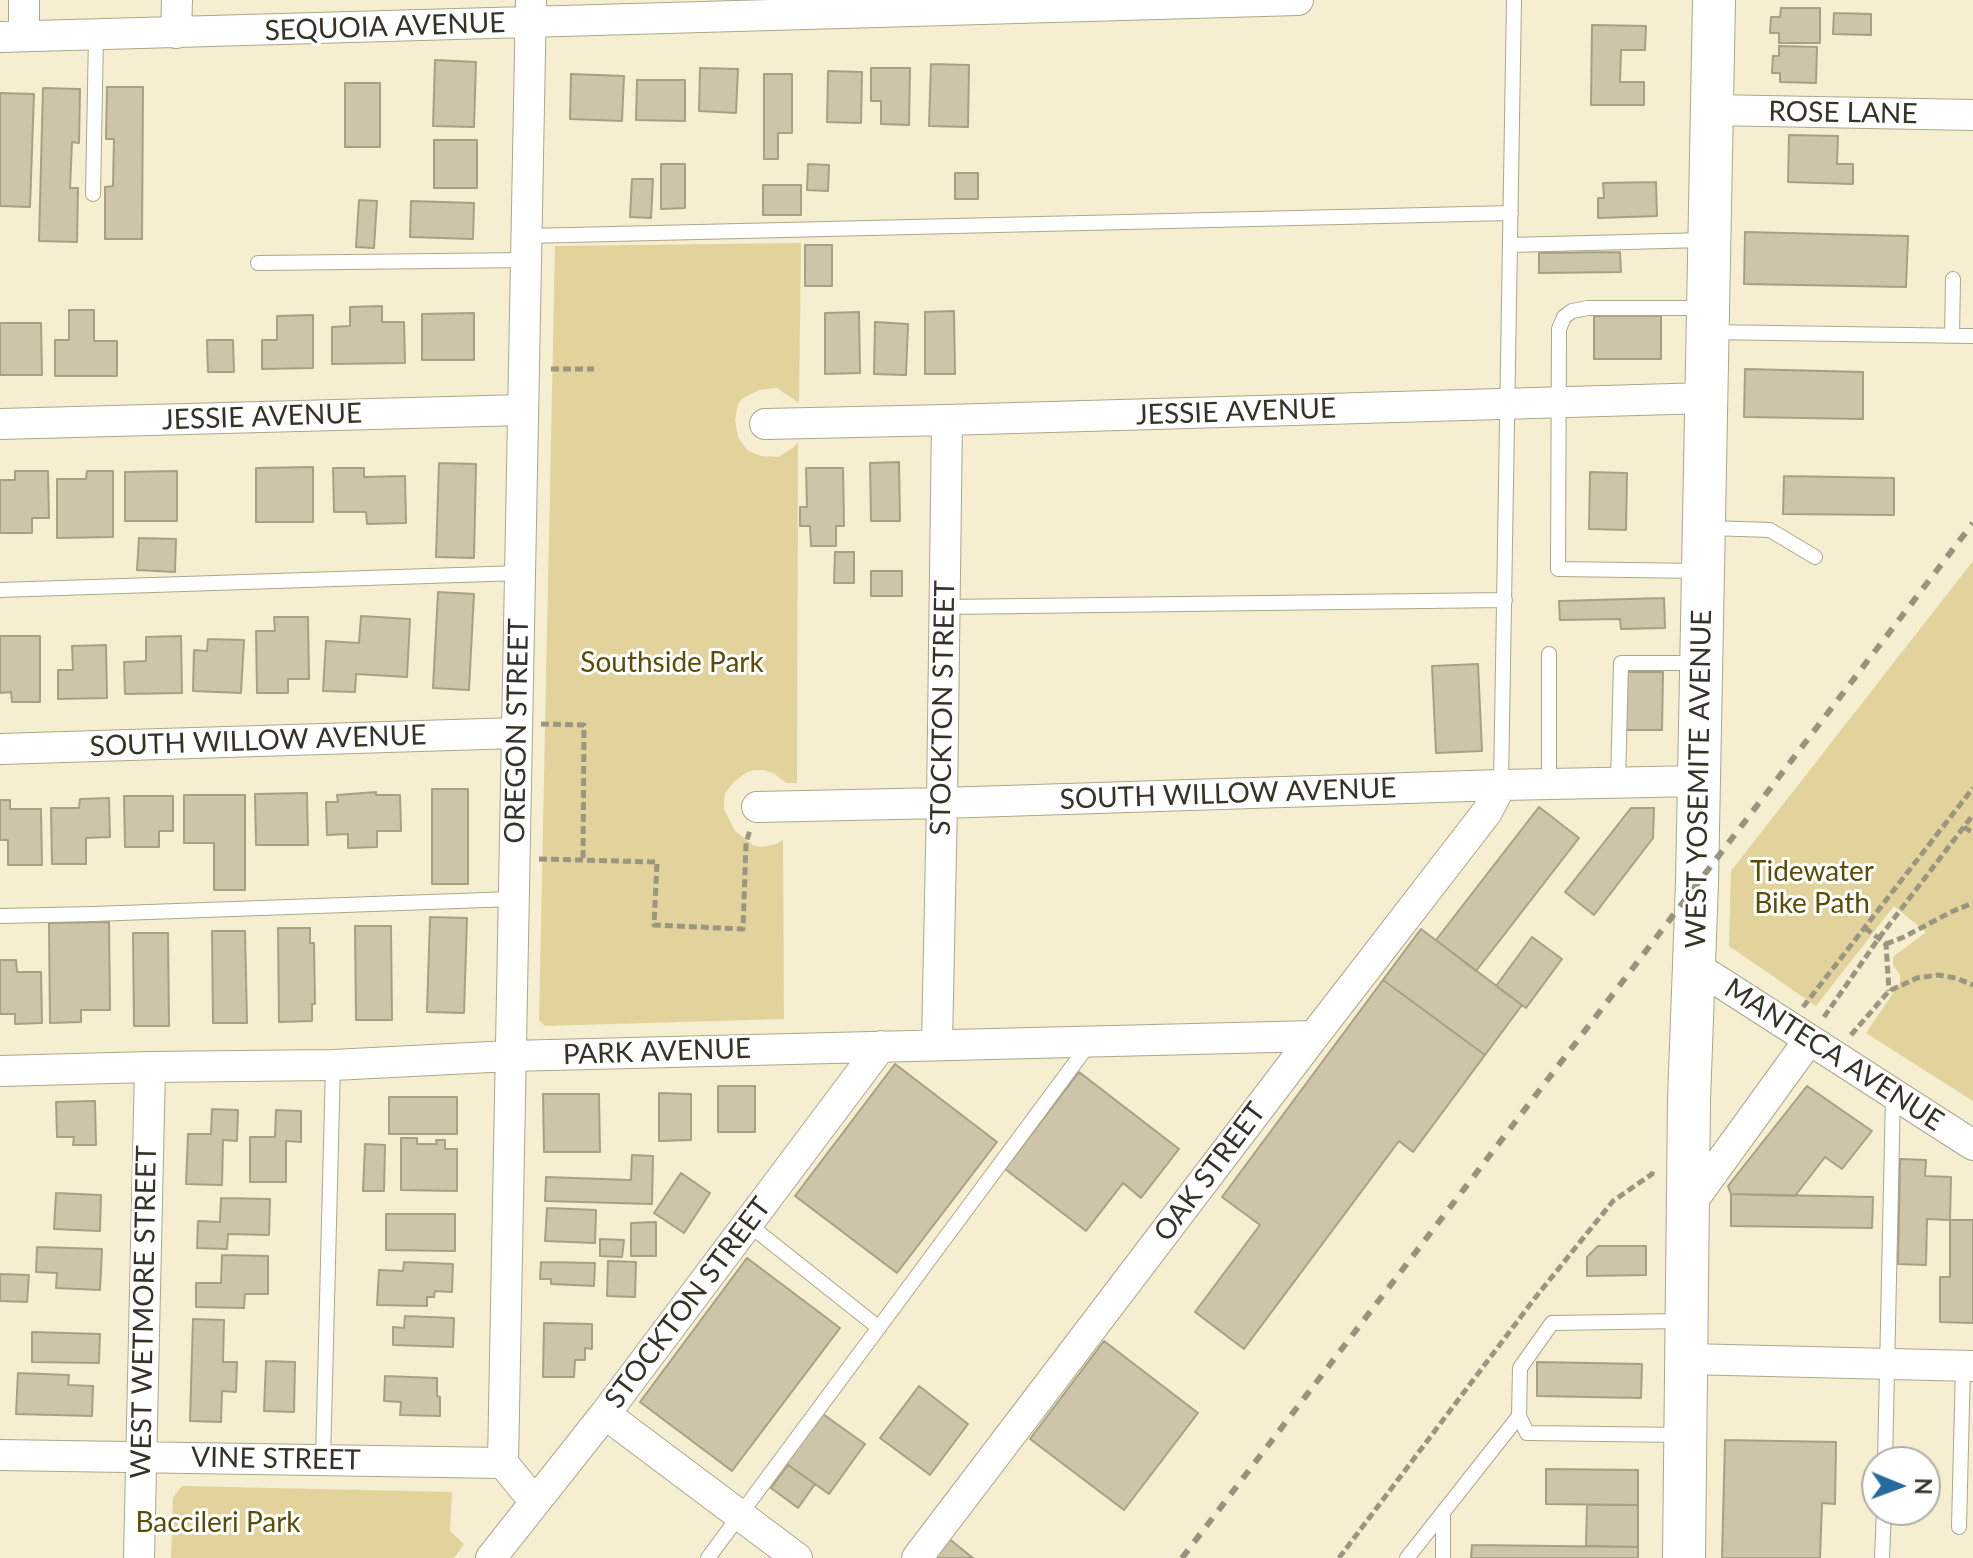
<!DOCTYPE html>
<html>
<head>
<meta charset="utf-8">
<style>
	body { margin:0 }
	#map { position:relative; width:1973px; height:1558px; overflow:hidden; background:#f6eed1; font-family:Lato,sans-serif }
	canvas { display:block }
	.north { position:absolute; left:1861px; top:1446px; width:80px; height:80px; box-sizing:border-box; background:#fff; border:2px solid #aeada8; border-radius:50%; rotate:91deg; font-size:22px; font-weight:700; line-height:32px; text-align:center; color:#353226 }
	.north::after { content:''; display:block; margin:auto; width:28px; height:36px; background:#266ca0; clip-path:polygon(50% 0,100% 100%,50% 72%,0 100%) }
</style>
</head>
<body>
<div id="map">
<canvas width="1973" height="1558"></canvas>
<div class="north">N</div>
</div>
<script>
const c = document.querySelector('canvas').getContext('2d');
c.lineJoin = 'round';
function fill(path, color) { c.fillStyle = color; c.fill(path, 'evenodd'); }
const toPath = rows => new Path2D(rows.map(r => 'M' + r).join(''));
function strokePath(path, color, width, dash) { c.strokeStyle = color; c.lineWidth = width; c.lineCap = dash ? 'butt' : 'round'; c.setLineDash(dash || []); c.stroke(path); }
function drawText(font, color, halo, rows, align = 'center') {
  c.font = font + ' Lato,sans-serif'; c.lineWidth = 6; c.setLineDash([]); c.textBaseline = 'middle'; c.strokeStyle = halo; c.fillStyle = color; for (const [text, x, y, turn = 0] of rows) {
    c.save(); c.translate(x, y); c.rotate((+turn || 0) * Math.PI / 180); c.textAlign = isNaN(turn) ? turn : align; if (halo) c.strokeText(text, 0, 0); c.fillText(text, 0, 0); c.restore();
  }
}
const green = toPath([
	[801,243,799,403,777,388,759,390,743,398,738,404,735,420,738,437,743,444,747,450,761,456,778,457,793,448,798,442,797,783,786,783,775,774,764,770,755,770,747,772,735,781,725,793,724,801,724,809,735,831,753,845,759,847,767,846,776,844,783,840,784,1019,545,1026,539,1020,555,246],
	[1973,561,1973,1101,1866,1033,1900,983,1900,975,1893,965,1893,957,1926,932,1894,906,1816,1006,1729,946,1731,871],
	[182,1486,452,1492,450,1531,464,1544,454,1558,171,1558,173,1498]
]);
const building = toPath([
	[1781,8,1820,8,1820,43,1779,43,1779,33,1770,33,1771,17,1780,17,1781,8],
	[1834,13,1871,14,1871,35,1833,34,1834,13],
	[1592,25,1646,26,1645,50,1621,50,1620,82,1644,82,1644,105,1591,105,1592,25],
	[1779,46,1817,47,1816,83,1780,82,1780,73,1772,73,1773,56,1779,56,1779,46],
	[435,60,476,62,474,127,433,126,435,60],
	[931,64,969,65,968,127,929,126,931,64],
	[700,68,738,69,736,113,699,111,700,68],
	[871,68,910,68,909,125,881,124,881,101,871,101,871,68],
	[828,71,862,72,861,123,827,122,828,71],
	[571,74,624,76,622,121,570,119,571,74],
	[764,74,792,74,792,133,778,133,778,159,764,159,764,74],
	[637,80,685,80,685,121,636,120,637,80],
	[345,83,380,83,380,147,345,147,345,83],
	[107,87,143,87,142,239,105,239,105,187,113,186,114,139,106,139,107,87],
	[43,88,80,89,79,143,72,142,70,188,78,188,77,242,39,241,43,88],
	[0,93,34,94,30,207,0,206,0,93],
	[1789,135,1838,136,1837,164,1853,164,1853,184,1788,182,1789,135],
	[434,140,477,140,477,188,434,188,434,140],
	[661,164,685,164,685,208,661,209,661,164],
	[808,164,829,165,828,191,807,190,808,164],
	[955,173,978,173,978,199,955,199,955,173],
	[632,179,653,179,651,218,630,217,632,179],
	[1656,182,1657,216,1598,218,1598,198,1604,198,1603,183,1656,182],
	[763,185,801,185,801,215,763,215,763,185],
	[359,200,377,201,374,248,356,247,359,200],
	[411,201,474,203,473,239,410,237,411,201],
	[1745,232,1908,236,1906,287,1744,284,1745,232],
	[805,245,832,245,832,286,805,286,805,245],
	[1620,252,1621,272,1539,273,1539,253,1620,252],
	[382,306,382,322,404,322,405,363,332,364,332,327,350,326,350,307,382,306],
	[69,310,94,310,94,341,117,341,117,376,55,376,55,340,69,340,69,310],
	[954,311,955,374,925,374,925,312,954,311],
	[859,312,860,373,825,374,825,313,859,312],
	[474,313,474,360,422,360,422,314,474,313],
	[313,315,313,368,262,369,262,340,277,340,277,316,313,315],
	[1594,316,1661,316,1661,359,1594,359,1594,316],
	[875,322,908,324,906,375,874,374,875,322],
	[0,323,41,323,42,375,0,375,0,323],
	[207,340,233,340,234,372,208,372,207,340],
	[1745,369,1863,372,1863,419,1744,417,1745,369],
	[899,462,900,521,871,521,870,463,899,462],
	[439,463,476,464,474,558,436,557,439,463],
	[313,467,313,522,256,522,256,468,313,467],
	[333,468,364,468,364,477,405,476,406,523,367,524,366,512,334,512,333,468],
	[806,468,843,468,844,526,836,526,836,546,811,546,810,526,800,526,800,507,807,507,806,468],
	[15,471,48,471,49,518,32,518,32,533,0,533,0,480,15,480,15,471],
	[87,471,113,471,113,537,57,538,57,479,86,479,87,471],
	[177,471,177,521,125,521,125,472,177,471],
	[1590,472,1627,473,1626,530,1589,529,1590,472],
	[1784,476,1894,478,1894,515,1783,514,1784,476],
	[139,538,176,539,175,572,137,570,139,538],
	[835,552,854,552,854,583,834,583,835,552],
	[871,571,902,571,902,596,871,596,871,571],
	[438,592,474,594,469,690,433,688,438,592],
	[1664,598,1665,628,1621,629,1620,619,1560,620,1559,601,1664,598],
	[361,616,410,619,407,677,356,674,355,692,323,691,326,641,359,643,361,616],
	[274,617,308,617,309,679,288,679,288,693,257,693,256,631,275,631,274,617],
	[0,636,40,636,40,702,12,702,11,692,0,693,0,636],
	[181,636,182,693,125,694,124,662,146,661,146,637,181,636],
	[208,639,244,640,241,693,193,691,194,650,207,651,208,639],
	[106,645,107,698,58,699,58,670,73,670,72,646,106,645],
	[1478,664,1482,751,1436,753,1432,666,1478,664],
	[1626,672,1663,672,1662,730,1626,730,1626,672],
	[432,789,468,789,468,884,432,884,432,789],
	[376,792,376,795,400,795,401,831,377,831,377,847,348,848,348,834,327,835,326,802,338,802,337,795,376,792],
	[307,793,308,845,256,845,255,794,307,793],
	[184,795,245,795,245,890,214,890,214,843,184,843,184,795],
	[124,796,173,796,173,831,159,831,159,847,125,847,124,796],
	[109,798,110,837,86,838,86,864,52,864,51,808,79,808,80,799,109,798],
	[0,800,10,800,10,809,41,809,42,865,8,865,8,840,0,840,0,800],
	[1539,807,1579,838,1476,971,1436,940,1539,807],
	[1631,808,1654,808,1653,838,1594,915,1565,892,1631,808],
	[430,917,467,918,464,1013,427,1012,430,917],
	[109,922,110,1010,81,1010,81,1022,50,1023,49,923,109,922],
	[355,926,391,926,392,1020,356,1020,355,926],
	[278,928,310,928,310,943,314,943,315,1004,312,1004,312,1021,279,1022,278,928],
	[1421,929,1522,1005,1485,1055,1383,980,1421,929],
	[212,931,245,931,247,1023,213,1023,212,931],
	[133,933,168,933,169,1026,134,1026,133,933],
	[1532,937,1562,959,1526,1008,1496,986,1532,937],
	[0,960,16,960,17,972,41,972,42,1023,15,1024,15,1014,0,1014,0,960],
	[1383,980,1485,1055,1413,1152,1399,1141,1244,1349,1195,1312,1260,1225,1222,1197,1383,980],
	[895,1064,997,1142,897,1273,795,1196,895,1064],
	[1079,1072,1179,1149,1141,1198,1123,1183,1086,1231,1005,1169,1079,1072],
	[718,1086,755,1086,755,1132,718,1132,718,1086],
	[1807,1086,1872,1131,1842,1169,1825,1157,1795,1196,1731,1194,1728,1186,1807,1086],
	[659,1093,691,1094,691,1140,659,1141,659,1093],
	[543,1094,599,1094,600,1152,544,1152,543,1094],
	[389,1097,457,1097,457,1134,389,1134,389,1097],
	[95,1101,96,1145,73,1145,74,1137,57,1137,56,1102,95,1101],
	[212,1109,238,1110,237,1141,223,1140,222,1185,186,1184,188,1134,211,1134,212,1109],
	[276,1110,301,1111,301,1142,286,1141,286,1182,250,1182,250,1137,275,1137,276,1110],
	[401,1138,417,1138,417,1144,437,1144,436,1140,445,1140,445,1149,457,1149,457,1191,401,1190,401,1138],
	[365,1144,385,1145,384,1191,363,1191,365,1144],
	[632,1155,653,1156,652,1204,545,1201,546,1177,631,1180,632,1155],
	[1900,1159,1926,1160,1925,1176,1951,1177,1950,1220,1927,1219,1926,1265,1898,1264,1900,1159],
	[681,1173,710,1193,684,1233,654,1213,681,1173],
	[56,1193,101,1195,100,1231,54,1229,56,1193],
	[1731,1194,1873,1197,1872,1228,1731,1226,1731,1194],
	[221,1198,270,1199,269,1235,228,1234,227,1249,197,1248,198,1221,220,1222,221,1198],
	[547,1208,596,1210,595,1243,545,1241,547,1208],
	[386,1214,455,1214,455,1251,386,1250,386,1214],
	[1950,1220,1973,1220,1973,1323,1940,1322,1940,1277,1950,1277,1950,1220],
	[656,1222,656,1256,631,1256,631,1223,656,1222],
	[600,1239,624,1240,622,1257,600,1256,600,1239],
	[1598,1246,1646,1246,1646,1275,1587,1276,1587,1257,1598,1246],
	[37,1247,102,1249,100,1290,56,1288,57,1273,36,1272,37,1247],
	[222,1255,268,1256,268,1294,245,1294,244,1308,196,1307,196,1283,221,1283,222,1255],
	[747,1258,840,1328,732,1471,640,1402,747,1258],
	[608,1261,636,1262,635,1297,607,1296,608,1261],
	[404,1262,453,1264,452,1292,435,1291,434,1297,427,1297,427,1306,377,1305,379,1270,403,1271,404,1262],
	[541,1262,595,1263,594,1286,551,1284,551,1279,540,1279,541,1262],
	[0,1274,29,1275,27,1302,0,1301,0,1274],
	[405,1316,454,1318,453,1347,393,1345,393,1327,404,1328,405,1316],
	[193,1319,224,1320,223,1362,237,1362,236,1392,222,1391,221,1422,190,1421,193,1319],
	[544,1323,592,1324,592,1349,585,1348,585,1360,575,1360,574,1377,543,1377,544,1323],
	[32,1332,100,1334,99,1363,32,1362,32,1332],
	[1104,1341,1198,1413,1124,1510,1030,1439,1104,1341],
	[266,1361,295,1362,294,1412,264,1411,266,1361],
	[1537,1362,1642,1364,1641,1398,1537,1396,1537,1362],
	[18,1373,69,1375,68,1385,93,1386,92,1416,16,1414,18,1373],
	[385,1376,437,1378,437,1396,440,1397,440,1416,400,1415,401,1402,384,1401,385,1376],
	[919,1386,968,1424,930,1475,880,1438,919,1386],
	[820,1412,865,1444,829,1494,784,1462,820,1412],
	[1725,1440,1836,1442,1835,1504,1822,1503,1820,1558,1722,1558,1725,1440],
	[788,1465,815,1484,798,1508,771,1488,788,1465],
	[1546,1469,1638,1470,1638,1505,1546,1504,1546,1469],
	[1587,1505,1638,1505,1638,1547,1586,1546,1587,1505],
	[948,1538,973,1558,933,1558,948,1538],
	[1472,1545,1638,1547,1638,1558,1471,1558,1472,1545]
]);
const path = toPath([
	[551,369,594,369],
	[541,724,584,725,583,860],
	[1964,827,1973,833],
	[539,859,657,862,654,925,743,929,746,843,750,830],
	[1865,928,1886,944,1889,991],
	[1886,944,1904,937,1951,912,1973,903],
	[1803,1007,1973,788],
	[1824,1017,1879,938,1973,815],
	[1851,1035,1889,991,1917,978,1938,975,1956,978,1973,985],
	[1339,1558,1535,1298,1613,1201,1652,1174,1653,1169]
]);
const service = toPath([
	[93,194,96,35],
	[527,236,1511,213],
	[1510,245,1705,240],
	[258,263,526,260],
	[1709,332,1973,336],
	[1952,336,1953,279],
	[1709,528,1770,530,1815,557],
	[1699,571,1558,569,1559,329,1564,317,1572,311,1588,308,1706,308],
	[0,590,520,573],
	[944,607,1505,600],
	[1549,654,1549,784],
	[1618,783,1621,663,1698,663],
	[1501,785,1514,0],
	[0,916,93,914,513,899],
	[748,1224,879,1328],
	[1682,1435,1527,1433,1519,1416,1520,1368,1552,1323,1683,1321],
	[323,1460,333,1065],
	[1885,1462,1893,1094],
	[1959,1527,1963,1366],
	[708,1558,1089,1044],
	[1407,1558,1519,1416],
	[1443,1558,1443,1512],
	[1882,1558,1884,1510]
]);
const minor = toPath([
	[176,33,177,0],
	[24,36,24,0],
	[0,37,1298,0],
	[1712,110,1973,115],
	[0,424,523,410],
	[765,424,947,420,1707,398],
	[0,749,517,733],
	[757,807,942,803,1501,785,1699,781],
	[1695,966,1973,1145],
	[937,1044,942,803,947,420],
	[0,1071,150,1067,333,1065,510,1056,1314,1036],
	[1688,1207,1809,1040],
	[1687,1359,1973,1366],
	[605,1414,797,1558],
	[0,1455,503,1463,534,1501],
	[503,1463,531,0],
	[139,1558,150,1067],
	[491,1558,605,1414,881,1046],
	[917,1558,1314,1036,1487,812,1501,785]
]);
const secondary = toPath([
	[1684,1558,1689,1101,1697,882,1714,0]
]);
const rail = toPath([
	[1182,1558,1973,523]
]);
const streetNames = [
	["SEQUOIA AVENUE",385,27,-2],
	["ROSE LANE",1843,113,1],
	["JESSIE AVENUE",1236,412,-2],
	["JESSIE AVENUE",262,417,-2],
	["STOCKTON STREET",943,708,-89],
	["OREGON STREET",517,731,-89],
	["SOUTH WILLOW AVENUE",258,741,-2],
	["WEST YOSEMITE AVENUE",1699,779,-89],
	["SOUTH WILLOW AVENUE",1228,794,-2],
	["PARK AVENUE",657,1052,-2],
	["MANTECA AVENUE",1834,1055,33],
	["OAK STREET",1210,1172,-53],
	["STOCKTON STREET",688,1303,-53],
	["WEST WETMORE STREET",144,1312,-89],
	["VINE STREET",276,1459,1]
];
const parkNames = [
	["Southside Park",672,663],
	["Tidewater",1812,872],
	["Bike Path",1812,904],
	["Baccileri Park",218,1523]
];
fill(green, '#e1d39b');
fill(building, '#ccc5a9');
strokePath(building, '#a7a085', 2);
strokePath(service, '#ada68a', 16);
strokePath(minor, '#ada68a', 32);
strokePath(secondary, '#ada68a', 44);
strokePath(path, '#9c9681', 5, [8, 4]);
strokePath(service, '#fff', 14);
strokePath(minor, '#fff', 30);
strokePath(secondary, '#fff', 42);
strokePath(rail, '#99937e', 6, [10, 10]);
drawText('28px', '#353226', '#fff', streetNames);
drawText('28px', '#5b4c06', '#fff', parkNames);
</script>
</body>
</html>
